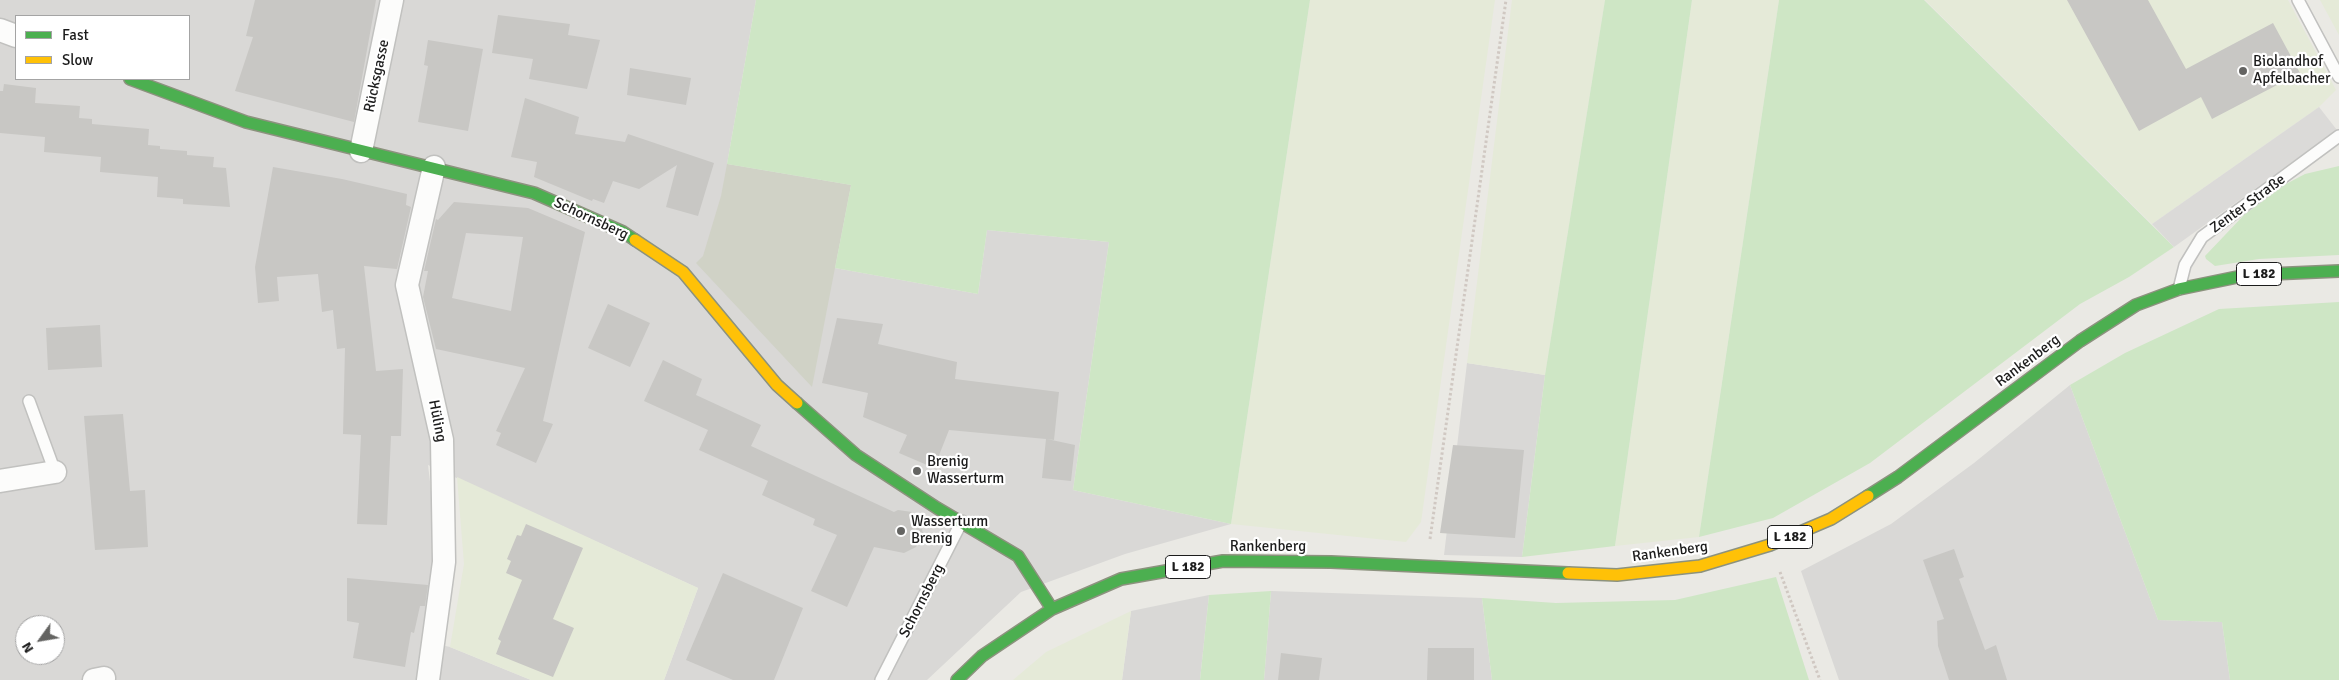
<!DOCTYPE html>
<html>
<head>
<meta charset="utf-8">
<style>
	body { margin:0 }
	#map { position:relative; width:2339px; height:680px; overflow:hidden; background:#eae9e4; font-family:Signika,sans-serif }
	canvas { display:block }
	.legend { position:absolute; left:15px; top:15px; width:175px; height:65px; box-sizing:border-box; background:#fff; border:1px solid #a4a4a4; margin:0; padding:6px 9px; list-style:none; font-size:15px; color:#1c1c1c }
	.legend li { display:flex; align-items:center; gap:10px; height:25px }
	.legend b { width:25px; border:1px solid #a4a4a4 }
	.north { position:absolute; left:15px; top:615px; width:50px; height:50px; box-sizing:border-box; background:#fff; border:1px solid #a4a4a4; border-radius:50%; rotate:238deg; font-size:14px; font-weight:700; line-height:20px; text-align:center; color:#1c1c1c }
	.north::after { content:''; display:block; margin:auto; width:18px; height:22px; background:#646462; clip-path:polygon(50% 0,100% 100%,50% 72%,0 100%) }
</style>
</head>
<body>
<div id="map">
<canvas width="2339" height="680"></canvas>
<ul class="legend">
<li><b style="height:6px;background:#4caf50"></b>Fast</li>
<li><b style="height:6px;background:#ffc107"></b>Slow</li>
</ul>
<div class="north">N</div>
</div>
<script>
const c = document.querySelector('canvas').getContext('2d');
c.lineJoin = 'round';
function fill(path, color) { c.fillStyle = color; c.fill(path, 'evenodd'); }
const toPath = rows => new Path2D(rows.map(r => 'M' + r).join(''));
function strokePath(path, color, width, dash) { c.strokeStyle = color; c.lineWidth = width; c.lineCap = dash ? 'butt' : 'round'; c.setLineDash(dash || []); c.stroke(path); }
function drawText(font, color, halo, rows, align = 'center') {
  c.font = font + ' Signika,sans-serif'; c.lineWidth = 4.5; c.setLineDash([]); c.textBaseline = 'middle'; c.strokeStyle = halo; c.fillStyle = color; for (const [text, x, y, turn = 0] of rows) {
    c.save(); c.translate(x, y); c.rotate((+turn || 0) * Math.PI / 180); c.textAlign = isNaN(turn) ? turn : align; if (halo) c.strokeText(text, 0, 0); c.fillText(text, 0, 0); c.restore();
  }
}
const residential = toPath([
	[0,0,756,0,727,164,851,185,835,268,978,294,987,230,1109,242,1073,490,1231,524,1125,554,1021,592,927,680,664,680,698,588,428,465,438,548,428,642,450,647,531,680,0,680],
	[16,16,189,16,189,79,16,79],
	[25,625,55,625,55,655,25,655],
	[1467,363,1545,375,1522,557,1444,555],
	[2070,385,2158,620,2222,622,2230,680,1839,680,1801,571,1891,524,1974,463],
	[1271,591,1482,598,1492,680,1264,680],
	[1209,595,1200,680,1122,680,1131,611]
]);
const construction = toPath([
	[727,164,851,185,812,387,696,263,703,256,721,196]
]);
const farmland = toPath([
	[1310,0,1495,0,1421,522,1406,542,1231,524],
	[1512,0,1605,0,1545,375,1467,363],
	[1692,0,1779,0,1699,537,1615,546],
	[1925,0,2288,0,2336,90,2319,107,2152,224],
	[2320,0,2339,0,2339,35],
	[457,477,698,588,664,680,531,680,450,647,464,564],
	[1131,611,1122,680,1013,680,1046,652]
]);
const grass = toPath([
	[756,0,1310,0,1231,524,1073,490,1109,242,987,230,978,294,835,268,851,185,727,164],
	[1605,0,1692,0,1615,546,1522,557,1545,375],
	[1779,0,1924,0,2174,247,2129,277,2080,304,1870,463,1773,518,1699,537],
	[2339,166,2339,255,2259,259,2215,266,2206,259,2205,256,2244,215,2286,184,2305,174],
	[2339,302,2339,680,2230,680,2222,622,2158,620,2070,385,2125,353,2219,309],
	[1776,577,1809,680,1492,680,1482,598,1556,603,1675,600],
	[1271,591,1264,680,1200,680,1209,595]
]);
const parking = toPath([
	[2319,107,2337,130,2174,247,2152,224]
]);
const building = toPath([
	[255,0,376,0,354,122,235,91,253,37,246,36],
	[2067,0,2148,0,2186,69,2273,23,2300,73,2212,119,2201,97,2139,131],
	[498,15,570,24,568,35,600,40,587,89,529,79,533,59,492,53],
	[428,40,483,49,468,131,418,122,428,66,424,65],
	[630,68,691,78,686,105,627,95],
	[4,84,36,88,35,103,80,106,79,118,92,119,92,124,149,129,148,145,160,146,160,149,187,151,187,155,214,157,213,167,226,168,230,207,183,204,183,199,157,197,158,177,100,172,101,157,44,152,45,137,0,133,0,91,3,91],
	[525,98,579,117,575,134,625,142,628,134,714,163,698,216,666,207,677,165,639,189,613,181,604,203,593,199,592,201,534,177,537,162,511,157],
	[273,167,342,179,407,194,406,205,411,207,397,269,364,266,376,371,403,369,401,436,391,436,387,525,357,524,361,435,343,434,345,348,337,349,333,310,322,312,318,274,277,277,279,301,258,303,255,267],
	[454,202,528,208,585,232,543,421,553,424,536,463,496,445,501,433,496,431,525,368,436,349,423,297,428,271,424,271,436,219,438,220],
	[466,233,523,237,511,311,452,298],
	[608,304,650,323,630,367,588,348],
	[837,318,883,324,878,344,957,362,955,379,1059,392,1054,440,1047,439,1075,445,1071,481,1042,478,1046,439,949,430,934,468,899,453,907,435,863,417,868,393,822,383],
	[100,325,102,367,48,370,46,328],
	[663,360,702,379,696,395,761,425,751,446,894,512,898,510,912,512,921,522,923,535,916,547,904,553,874,547,847,607,811,591,837,535,813,525,815,519,762,495,768,481,699,450,708,430,644,401],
	[123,414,130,491,145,490,148,547,95,550,84,416],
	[1453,445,1524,450,1515,538,1440,533],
	[526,524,583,548,553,619,574,628,553,677,496,654,501,641,498,639,522,580,506,573,511,561,507,559,517,535,521,536],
	[1954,549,1964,577,1959,579,1985,650,1996,645,2007,680,1949,680,1938,646,1937,621,1944,619,1923,560],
	[723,573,803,608,774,680,733,680,686,660],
	[347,578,428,585,425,606,420,606,414,633,411,632,405,667,353,658,359,623,347,621],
	[1428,648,1474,648,1474,680,1427,680],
	[1281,653,1322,658,1319,680,1278,680]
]);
const path = toPath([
	[1430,539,1506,0],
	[1780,572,1820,680]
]);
const lane = toPath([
	[2298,0,2339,77],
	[2179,289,2185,265,2202,237,2339,136],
	[29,401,55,472],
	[881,680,962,521]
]);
const street = toPath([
	[0,30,16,36],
	[361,151,392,0],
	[0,481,55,472],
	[94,680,104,678],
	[428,680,444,562,442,440,407,285,434,167]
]);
const fast = toPath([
	[130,79,246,122,534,193,623,232,635,240],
	[797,403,856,455,937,508,1018,556,1052,609],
	[1868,496,1898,477,2080,341,2136,305,2179,289,2247,275,2339,271],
	[957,680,982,656,1052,609,1121,579,1223,561,1331,562,1568,573]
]);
const slow = toPath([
	[635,240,683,272,777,385,797,403],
	[1568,573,1617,575,1700,566,1770,545,1831,519,1868,496]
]);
const markers = [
	[2243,71,5,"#646462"],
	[917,471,5,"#646462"],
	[901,531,5,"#646462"]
];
const shields = [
	[2259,274,45],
	[1790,537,45],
	[1188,567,45]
];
const shieldNames = [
	["L 182",2259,274],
	["L 182",1790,537],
	["L 182",1188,567]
];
const poiNames = [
	["Biolandhof",2253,62],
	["Apfelbacher",2253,79],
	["Brenig",927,462],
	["Wasserturm",927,479],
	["Wasserturm",911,522],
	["Brenig",911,539]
];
const streetNames = [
	["Rücksgasse",377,76,-78],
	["Zenter Straße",2248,204,-36],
	["Schornsberg",591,219,25],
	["Rankenberg",2028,361,-37],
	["Hüling",437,421,79],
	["Rankenberg",1268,547],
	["Rankenberg",1670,552,-8],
	["Schornsberg",922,601,-63]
];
fill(residential, '#d9d8d6');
fill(construction, '#d0d2c6');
fill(farmland, '#e5ead8');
fill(grass, '#cee6c5');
fill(parking, '#dbdad8');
fill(building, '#c8c7c4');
strokePath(lane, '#c1c1bf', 14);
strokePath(street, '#c1c1bf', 25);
strokePath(fast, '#8c927e', 14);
strokePath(slow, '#8c927e', 14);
strokePath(path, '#d0c8c2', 3, [2.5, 2.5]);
strokePath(lane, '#fcfcfb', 11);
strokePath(street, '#fcfcfb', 22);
strokePath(fast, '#4caf50', 11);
strokePath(slow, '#ffc107', 11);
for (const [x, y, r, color] of markers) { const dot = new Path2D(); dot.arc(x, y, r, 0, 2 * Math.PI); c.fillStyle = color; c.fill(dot); strokePath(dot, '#fff', 2); }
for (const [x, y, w] of shields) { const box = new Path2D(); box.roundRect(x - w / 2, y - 11.5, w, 23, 4); c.fillStyle = '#fff'; c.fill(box); strokePath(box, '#1c1c1c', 1); }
drawText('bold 14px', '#1c1c1c', null, shieldNames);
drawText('15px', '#1c1c1c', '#fff', poiNames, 'left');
drawText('15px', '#1c1c1c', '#fff', streetNames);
</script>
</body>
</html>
